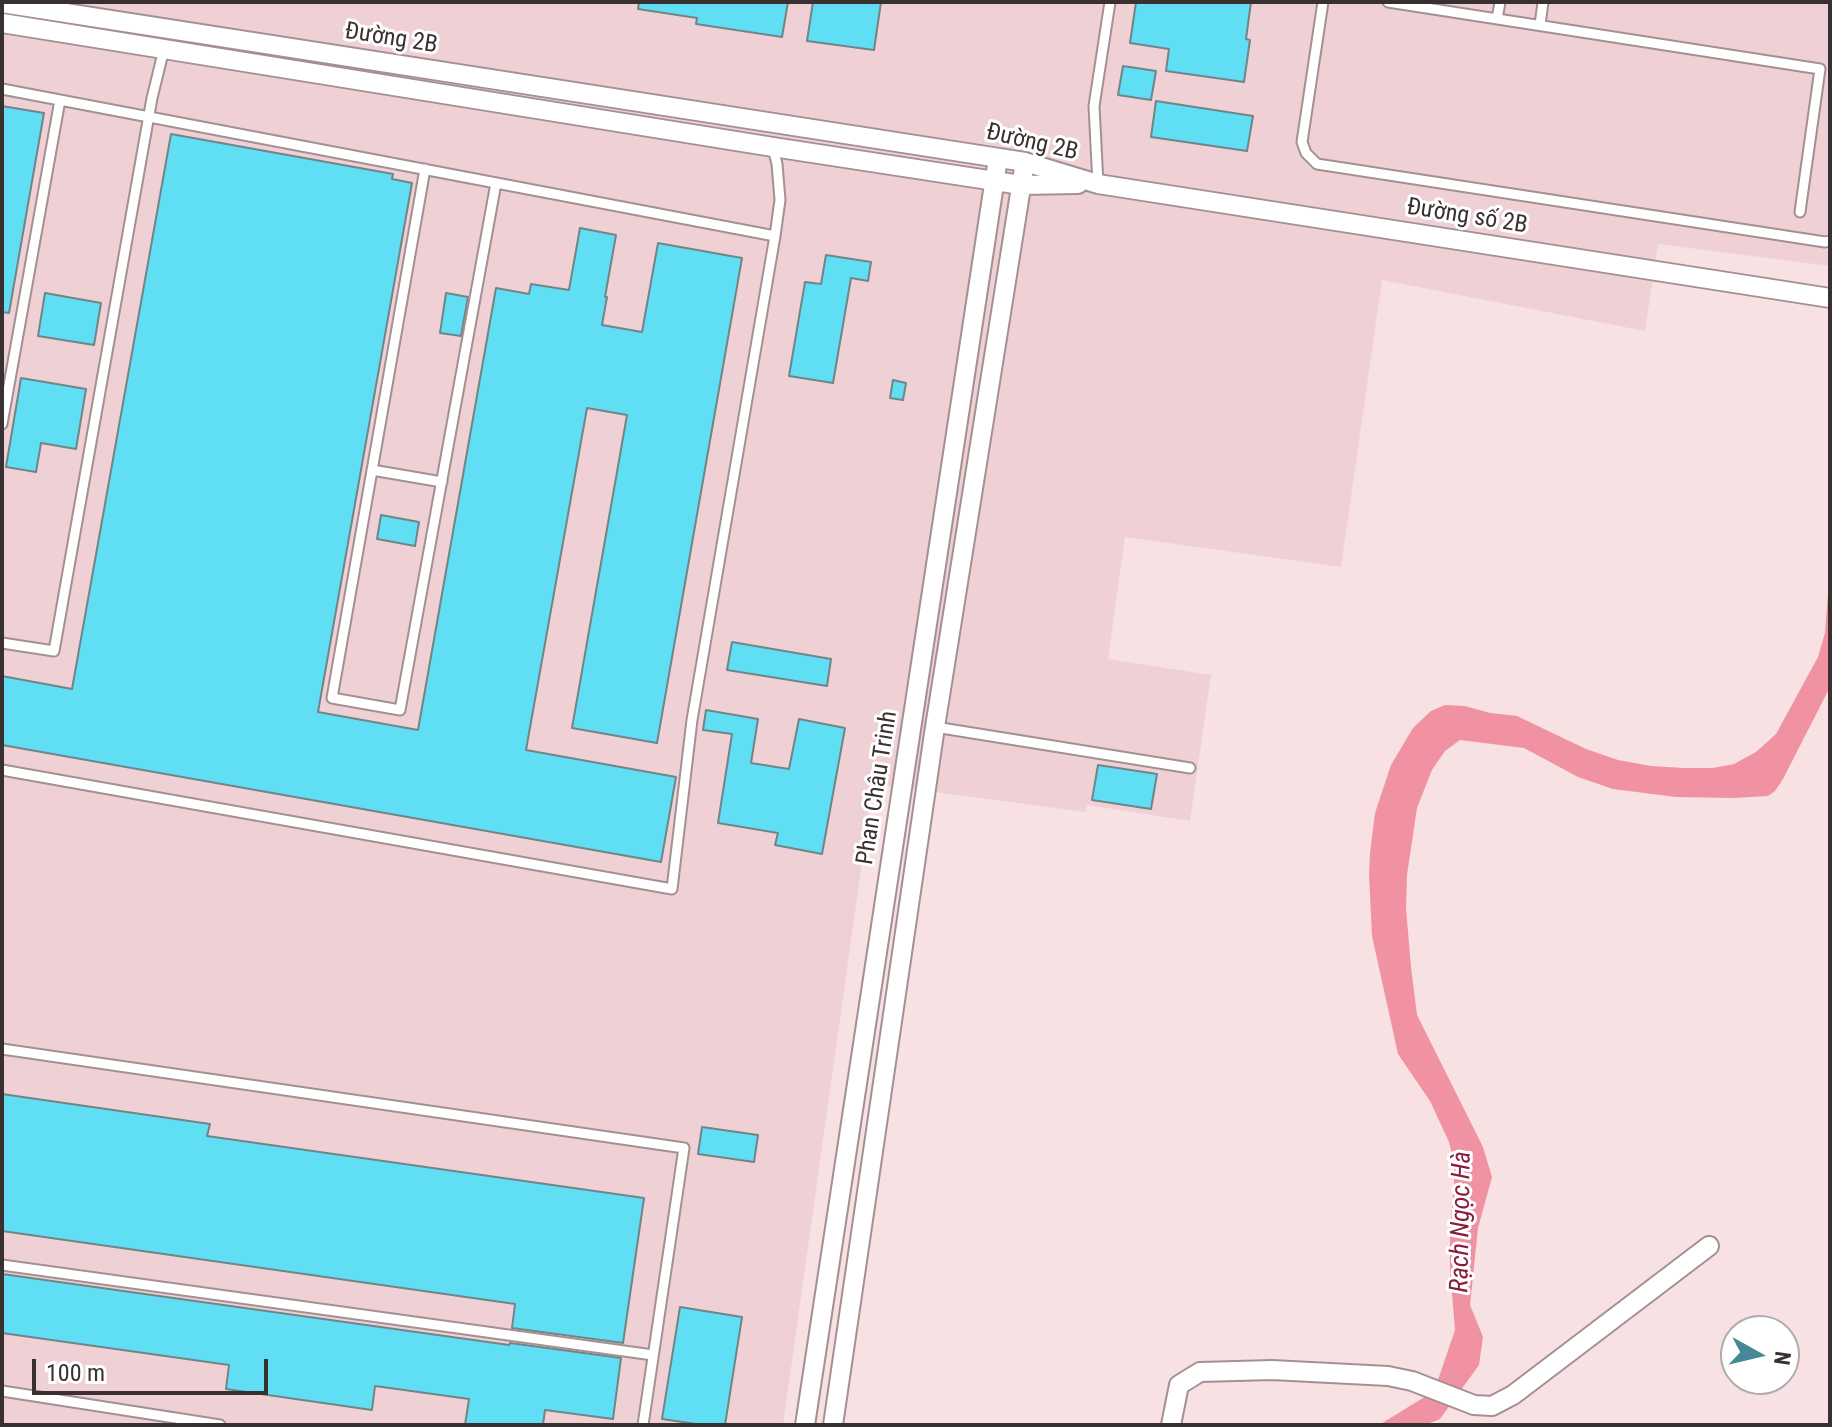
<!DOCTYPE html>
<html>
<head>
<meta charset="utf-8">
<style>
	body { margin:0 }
	#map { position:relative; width:1832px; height:1427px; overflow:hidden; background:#f7e1e3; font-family:"Roboto Condensed",sans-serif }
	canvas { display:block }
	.frame { position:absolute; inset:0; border:4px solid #393031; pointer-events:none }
	.north { position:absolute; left:1720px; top:1315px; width:80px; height:80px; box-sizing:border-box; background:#fff; border:2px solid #b0acad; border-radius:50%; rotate:98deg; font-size:22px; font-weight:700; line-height:32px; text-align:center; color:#393031 }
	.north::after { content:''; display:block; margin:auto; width:28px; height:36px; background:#448995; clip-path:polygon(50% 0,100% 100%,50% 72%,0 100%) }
	.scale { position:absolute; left:32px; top:1359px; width:236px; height:36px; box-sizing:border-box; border:4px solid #393031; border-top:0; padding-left:10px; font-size:24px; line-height:28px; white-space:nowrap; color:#393031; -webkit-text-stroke:6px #fff; paint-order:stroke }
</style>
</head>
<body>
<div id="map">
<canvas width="1832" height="1427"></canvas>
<div class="frame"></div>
<div class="north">N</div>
<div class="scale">100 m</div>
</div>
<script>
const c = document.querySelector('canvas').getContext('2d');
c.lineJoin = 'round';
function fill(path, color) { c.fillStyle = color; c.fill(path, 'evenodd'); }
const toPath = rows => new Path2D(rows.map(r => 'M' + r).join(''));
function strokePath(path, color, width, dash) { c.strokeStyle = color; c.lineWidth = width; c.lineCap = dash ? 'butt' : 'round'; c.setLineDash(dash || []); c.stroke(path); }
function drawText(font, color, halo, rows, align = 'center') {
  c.font = font + ' "Roboto Condensed",sans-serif'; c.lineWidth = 6; c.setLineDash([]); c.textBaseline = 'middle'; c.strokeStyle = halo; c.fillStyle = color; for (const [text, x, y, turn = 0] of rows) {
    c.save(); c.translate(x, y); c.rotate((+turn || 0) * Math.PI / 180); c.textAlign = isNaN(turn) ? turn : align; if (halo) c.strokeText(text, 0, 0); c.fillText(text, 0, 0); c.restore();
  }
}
const built = toPath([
	[2,2,1830,2,1830,266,1658,244,1645,331,1382,280,1341,567,1125,537,1108,659,1211,675,1190,821,1087,805,1086,812,873,784,783,1425,2,1425]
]);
const water = toPath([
	[1830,567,1830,687,1783,779,1775,791,1768,796,1733,798,1676,797,1613,789,1578,777,1524,748,1460,740,1445,751,1432,770,1417,808,1407,875,1406,908,1411,967,1417,1015,1483,1147,1492,1177,1478,1228,1470,1305,1483,1337,1479,1365,1440,1419,1425,1425,1379,1425,1431,1393,1439,1377,1455,1330,1450,1270,1450,1232,1454,1183,1454,1162,1449,1142,1430,1101,1398,1054,1372,936,1369,875,1370,853,1375,813,1391,765,1413,728,1431,711,1445,705,1465,706,1490,713,1517,716,1586,749,1618,760,1651,766,1684,768,1713,768,1734,764,1756,752,1776,734,1818,657,1825,633]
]);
const building = toPath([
	[639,2,788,2,782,37,696,24,697,18,638,9,639,2],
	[813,2,881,2,874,50,807,41,813,2],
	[1136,2,1251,2,1246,39,1250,40,1244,82,1166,71,1169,49,1130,43,1136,2],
	[1123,66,1156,71,1151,100,1118,95,1123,66],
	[1156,101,1253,116,1247,151,1151,137,1156,101],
	[2,106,44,113,9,313,2,312,2,106],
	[171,134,393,174,392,179,412,183,318,712,418,730,496,288,529,294,531,284,569,290,580,228,616,235,605,297,607,297,602,325,642,332,658,243,742,258,657,743,572,728,627,415,587,408,526,750,676,777,661,862,2,745,2,676,72,689,171,134],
	[826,255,871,262,868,281,851,278,833,383,789,376,805,282,821,284,826,255],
	[45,293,101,303,94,345,38,336,45,293],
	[446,293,468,297,461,336,440,333,446,293],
	[21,378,86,389,76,449,41,443,36,472,6,467,21,378],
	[893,380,906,383,903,400,890,398,893,380],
	[381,515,419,522,415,546,377,539,381,515],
	[732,642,831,659,827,686,727,670,732,642],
	[706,710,758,719,751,763,789,769,799,719,845,728,822,854,775,845,778,833,718,823,732,734,703,730,706,710],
	[1098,765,1157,774,1151,809,1092,800,1098,765],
	[2,1094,210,1124,207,1136,644,1198,623,1343,512,1328,515,1304,2,1231,2,1094],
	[702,1127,758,1135,754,1162,698,1154,702,1127],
	[2,1274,509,1345,510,1343,621,1358,613,1419,545,1410,543,1425,465,1425,469,1399,375,1386,372,1410,226,1389,229,1365,2,1333,2,1274],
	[680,1307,742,1317,725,1425,703,1425,662,1419,680,1307]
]);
const service = toPath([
	[1323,2,1302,142,1306,153,1317,164,1825,242,1830,241],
	[1388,2,1820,69,1800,212],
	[1497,19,1500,2],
	[1540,25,1543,2],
	[2,89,775,236,692,720,672,889,2,770],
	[773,148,777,164,780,200,775,236],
	[425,169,332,698,400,710,496,183],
	[1098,184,1094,106,1110,2],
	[2,424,60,100],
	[372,470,442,482],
	[2,643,54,651,152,98,164,49],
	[935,727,1190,768],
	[2,1049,684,1148,643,1425],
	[2,1265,653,1355],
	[2,1391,220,1425]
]);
const minor = toPath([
	[2,3,1025,162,1098,184,1830,298],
	[2,23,773,147,1021,185,1078,184],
	[805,1425,998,158],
	[833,1425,935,727,1025,162],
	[1171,1425,1179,1385,1200,1372,1272,1370,1388,1376,1412,1381,1474,1405,1492,1406,1513,1395,1709,1246]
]);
const streetNames = [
	["Đường 2B",391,39,9],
	["Đường 2B",1032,143,13],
	["Đường số 2B",1467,217,9],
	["Phan Châu Trinh",878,788,-81]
];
const waterNames = [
	["Rạch Ngọc Hà",1462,1222,-89]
];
fill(built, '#efd1d5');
fill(water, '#f092a2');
fill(building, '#60def3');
strokePath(building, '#718589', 2);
strokePath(service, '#a49092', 13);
strokePath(minor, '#a49092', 22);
strokePath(service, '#fff', 9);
strokePath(minor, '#fff', 18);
drawText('24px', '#393031', '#fff', streetNames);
drawText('italic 26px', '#8a1d3d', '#fff', waterNames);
</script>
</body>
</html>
